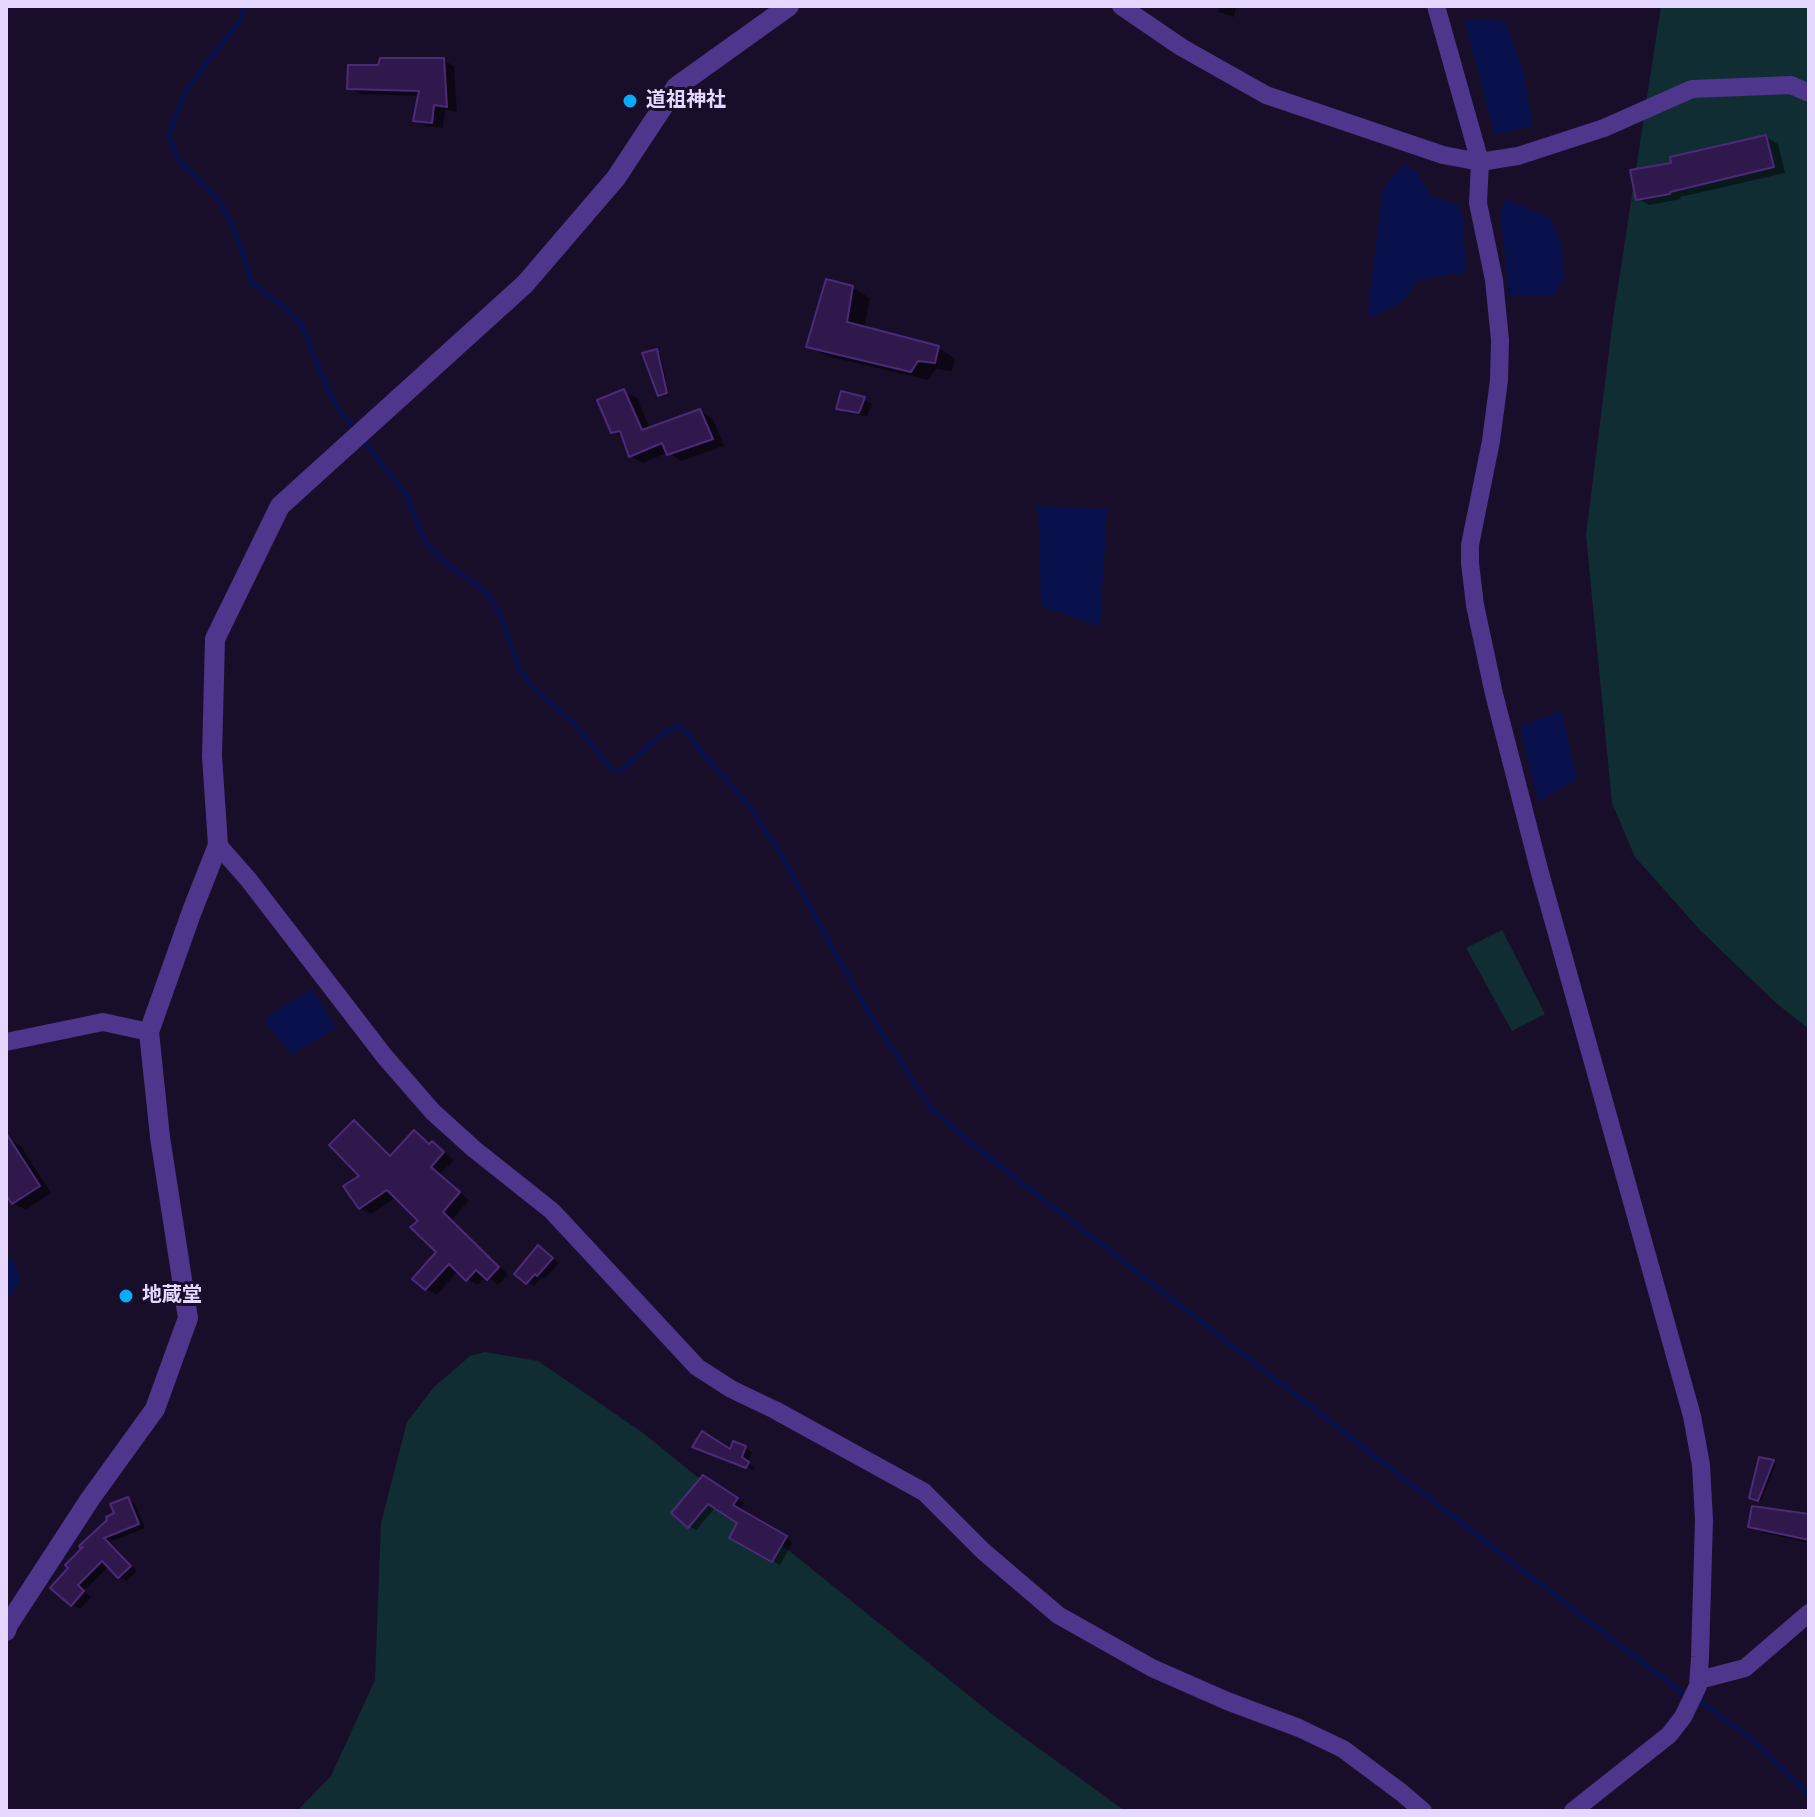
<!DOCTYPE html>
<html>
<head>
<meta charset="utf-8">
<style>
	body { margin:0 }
	#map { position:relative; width:1815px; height:1817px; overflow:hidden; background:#190e29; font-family:"Nunito Sans",sans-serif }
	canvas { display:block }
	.frame { position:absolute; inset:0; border:8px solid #e5d7ff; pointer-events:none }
</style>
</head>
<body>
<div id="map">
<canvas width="1815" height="1817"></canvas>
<div class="frame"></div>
</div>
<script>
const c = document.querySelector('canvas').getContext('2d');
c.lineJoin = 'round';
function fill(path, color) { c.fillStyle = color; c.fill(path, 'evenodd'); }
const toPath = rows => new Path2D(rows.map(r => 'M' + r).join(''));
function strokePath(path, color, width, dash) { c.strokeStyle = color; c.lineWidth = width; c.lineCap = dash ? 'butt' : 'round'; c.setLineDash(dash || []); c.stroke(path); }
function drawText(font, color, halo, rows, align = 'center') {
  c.font = font + ' "Nunito Sans","Noto Sans JP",sans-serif'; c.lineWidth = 6; c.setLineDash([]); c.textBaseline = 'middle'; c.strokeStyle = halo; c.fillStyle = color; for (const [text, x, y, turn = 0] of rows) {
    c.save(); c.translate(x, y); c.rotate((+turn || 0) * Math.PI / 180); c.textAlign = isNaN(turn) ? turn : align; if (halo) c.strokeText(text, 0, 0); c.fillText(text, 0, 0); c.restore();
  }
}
const green = toPath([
	[1661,6,1809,6,1809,1029,1776,1003,1701,931,1635,857,1612,803,1586,535,1613,319],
	[1502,930,1545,1014,1512,1031,1466,948],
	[485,1352,538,1361,643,1433,993,1715,1125,1811,297,1811,331,1776,375,1680,381,1523,407,1422,434,1387,470,1356]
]);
const water = toPath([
	[1464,19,1505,21,1524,73,1533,126,1495,135],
	[1404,164,1417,172,1431,196,1457,204,1463,218,1466,272,1418,280,1404,300,1371,318,1368,309,1383,188],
	[1506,199,1550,218,1562,245,1563,280,1554,295,1509,295,1500,211],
	[1038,506,1107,509,1100,626,1041,606],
	[1561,710,1577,779,1538,802,1520,727],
	[312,989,336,1028,291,1055,264,1019],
	[6,1252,16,1266,19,1280,12,1296,6,1296]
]);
const shadow = toPath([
	[1219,6,1236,6,1234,17,1218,12],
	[443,60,454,66,457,112,445,110,443,128,426,126,415,120,420,96,360,94,349,87,379,67],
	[1766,137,1778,144,1785,173,1680,197,1681,199,1649,205,1638,199,1674,164],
	[827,281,853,288,870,298,864,329,938,348,955,358,952,371,936,369,928,380,826,356,809,346],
	[656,351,660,353,669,395,662,397,659,395],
	[624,391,637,398,650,429,700,411,713,419,724,446,681,461,668,452,643,463,630,456,624,438,612,431],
	[843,394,864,399,872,404,867,416,846,413,839,408],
	[354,1123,365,1129,392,1157,415,1133,443,1150,454,1160,440,1174,469,1200,452,1220,508,1274,498,1285,486,1276,478,1285,467,1279,458,1271,437,1295,426,1289,415,1279,439,1252,421,1222,397,1197,371,1214,360,1208,362,1176],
	[8,1139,21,1146,51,1193,26,1210,13,1203,6,1192,6,1140],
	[546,1252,559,1263,545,1279,542,1277,534,1286,527,1282],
	[745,1448,752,1452,748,1463,755,1467,754,1470,701,1450,731,1452],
	[1773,1462,1776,1464,1761,1501,1754,1499],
	[711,1482,744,1503,739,1511,793,1542,780,1565,731,1537,740,1523,716,1507,696,1530,689,1526],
	[128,1499,135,1504,145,1528,110,1542,137,1571,127,1581,119,1576,109,1566,84,1591,91,1597,80,1609,72,1605,84,1548,81,1546,117,1514],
	[1809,1516,1809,1543,1763,1533,1751,1526]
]);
const stream = toPath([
	[244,6,241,20,188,87,174,119,169,136,178,159,221,203,238,238,252,283,282,305,302,325,328,390,340,411,356,431],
	[362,439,405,493,425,541,441,559,487,593,501,617,519,668,533,688,572,721,596,749,609,768,619,772,658,737,679,725,752,810,780,853,868,1012,930,1107,963,1137,1381,1461,1682,1693,1688,1695],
	[1697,1699,1753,1740,1809,1794]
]);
const building = toPath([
	[380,58,444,58,447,107,434,105,432,123,413,121,419,91,347,89,348,65,378,65,380,58],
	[1766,135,1774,167,1670,192,1670,194,1636,200,1630,170,1671,163,1670,157,1766,135],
	[826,279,853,286,847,322,939,346,935,363,918,361,911,372,806,347,826,279],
	[657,349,667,393,658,396,642,353,657,349],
	[624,389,642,430,700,409,713,439,667,455,662,443,629,457,620,431,611,433,597,400,624,389],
	[841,391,865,397,859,413,836,409,841,391],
	[354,1120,390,1156,414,1130,429,1144,432,1141,444,1152,431,1167,460,1192,443,1212,499,1267,487,1280,476,1270,466,1281,449,1264,425,1290,412,1279,436,1252,410,1227,418,1221,387,1190,359,1209,343,1186,359,1176,329,1145,354,1120],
	[6,1133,40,1186,12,1204,6,1195,6,1133],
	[538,1245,553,1258,537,1276,535,1274,526,1284,514,1274,538,1245],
	[702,1431,730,1449,733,1441,746,1446,742,1457,749,1462,746,1468,692,1447,702,1431],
	[1759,1457,1774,1460,1758,1501,1749,1498,1759,1457],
	[703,1475,738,1498,733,1505,787,1536,772,1562,729,1538,737,1523,708,1504,688,1528,671,1513,703,1475],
	[128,1497,139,1524,104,1538,131,1566,118,1578,102,1561,78,1585,84,1591,71,1606,50,1588,68,1568,65,1565,83,1547,80,1548,79,1546,107,1520,106,1517,114,1513,110,1504,128,1497],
	[1752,1506,1809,1514,1809,1540,1748,1527,1752,1506]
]);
const minor = toPath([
	[1121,6,1181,47,1266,95,1443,155,1480,162,1518,156,1604,128,1692,89,1791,85,1809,93],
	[1436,6,1480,162,1478,203,1494,280,1500,340,1499,380,1491,441,1470,545,1470,563,1475,605,1494,694,1540,873,1692,1416,1701,1465,1704,1520,1700,1657,1698,1686,1683,1717,1669,1735,1573,1811],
	[218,845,248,879,385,1057,433,1112,474,1149,552,1211,697,1367,731,1389,775,1410,924,1492,983,1551,1058,1615,1152,1668,1227,1701,1299,1728,1343,1749,1402,1793,1423,1811],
	[6,1042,103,1022,149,1032],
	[1699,1680,1745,1668,1809,1613]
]);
const tertiary = toPath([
	[6,1631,8,1625,90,1499,155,1409,188,1318,160,1137,149,1032,192,911,218,845,212,756,215,639,280,506,525,284,616,178,676,87,789,6]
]);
const markers = [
	[630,101,8,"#03acff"],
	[126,1296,8,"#03acff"]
];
const poiNames = [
	["道祖神社",646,101],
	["地蔵堂",142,1296]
];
fill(green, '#112d34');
fill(water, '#07104a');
fill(shadow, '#0007');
strokePath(stream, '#07104a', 5);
fill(building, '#2f194c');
strokePath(building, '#4c2a79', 2);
strokePath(minor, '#4d368b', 18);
strokePath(tertiary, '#4d368b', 20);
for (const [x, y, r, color] of markers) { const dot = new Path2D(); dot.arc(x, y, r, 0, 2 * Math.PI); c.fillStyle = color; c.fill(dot); strokePath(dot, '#190e29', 3); }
drawText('bold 20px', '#e5d7ff', '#190e29', poiNames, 'left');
</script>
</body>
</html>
